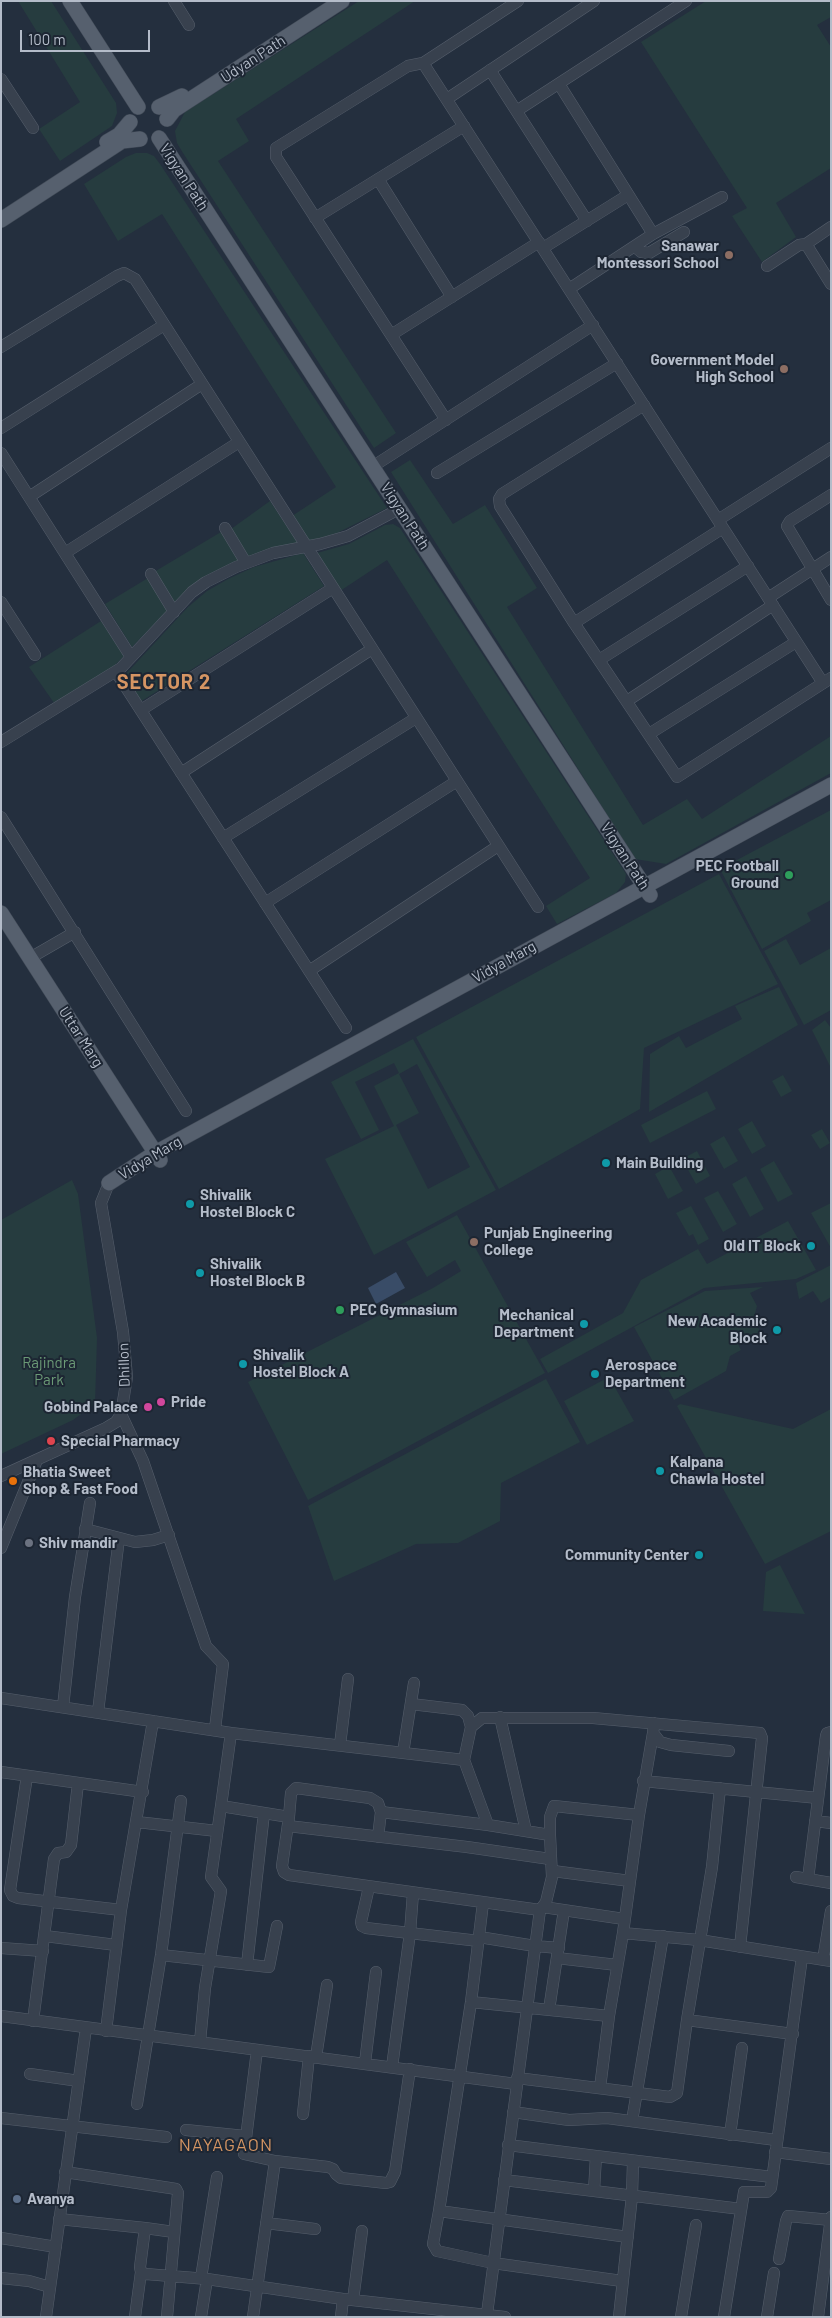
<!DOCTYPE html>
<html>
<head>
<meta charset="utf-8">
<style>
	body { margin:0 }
	#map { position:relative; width:832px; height:2318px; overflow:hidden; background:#242f3e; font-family:Barlow,sans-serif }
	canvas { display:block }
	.frame { position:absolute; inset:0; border:2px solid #b4bcc9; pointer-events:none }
	.scale { position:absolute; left:20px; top:30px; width:130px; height:22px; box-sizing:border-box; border:2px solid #b4bcc9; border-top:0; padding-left:6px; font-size:15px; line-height:18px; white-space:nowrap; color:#b4bcc9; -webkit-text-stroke:4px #1d2633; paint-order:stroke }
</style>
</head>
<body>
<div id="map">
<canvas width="832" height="2318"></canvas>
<div class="frame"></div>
<div class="scale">100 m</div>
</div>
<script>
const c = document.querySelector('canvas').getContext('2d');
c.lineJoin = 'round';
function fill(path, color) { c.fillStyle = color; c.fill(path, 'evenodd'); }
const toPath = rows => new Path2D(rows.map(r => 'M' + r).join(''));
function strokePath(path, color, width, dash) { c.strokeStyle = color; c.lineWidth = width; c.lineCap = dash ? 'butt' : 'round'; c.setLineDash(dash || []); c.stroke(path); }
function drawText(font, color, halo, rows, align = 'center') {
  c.font = font + ' Barlow,sans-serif'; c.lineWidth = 4; c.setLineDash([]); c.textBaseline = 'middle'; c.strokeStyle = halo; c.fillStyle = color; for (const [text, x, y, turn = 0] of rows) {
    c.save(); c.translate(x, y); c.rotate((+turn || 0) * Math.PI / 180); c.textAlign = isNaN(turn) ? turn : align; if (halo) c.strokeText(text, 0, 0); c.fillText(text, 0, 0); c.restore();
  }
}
const green = toPath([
	[18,1,51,1,116,103,117,113,112,126,60,161,39,129,80,102],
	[359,1,415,1,236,119,249,141,218,161,396,433,374,448,183,153,177,143,175,131,185,112],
	[706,1,831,1,831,17,817,25,831,47,831,168,776,203,796,237,762,262,732,216,747,208,641,42],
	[136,153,147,153,154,156,160,164,387,508,337,533,308,542,292,516,336,487,162,214,118,241,84,184,126,157],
	[410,460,453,524,485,505,537,588,507,607,643,825,687,799,702,819,831,736,831,773,666,864,635,859,391,472],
	[270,501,298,543,249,558,231,529],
	[393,524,400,528,626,874,625,882,616,893,557,924,546,906,590,878,387,560,340,591,317,553,349,544,385,525],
	[221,532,239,561,174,606,154,572],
	[303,553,324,586,140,702,124,676,188,607,207,591,228,579,254,567],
	[148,578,168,610,132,647,105,604],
	[101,621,124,656,114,666,54,703,29,667],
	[831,810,831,900,807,913,811,921,762,949,720,869],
	[719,874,778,984,644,1048,640,1109,499,1189,416,1037],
	[786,939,800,965,831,948,831,1010,804,1025,764,951],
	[779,987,798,1025,649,1112,650,1054,679,1036,686,1048,742,1019,735,1006],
	[825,1020,831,1028,831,1068,812,1030],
	[413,1039,496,1190,374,1255,325,1159,394,1126,374,1086,399,1073,394,1063,355,1082,379,1130,361,1139,331,1082],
	[417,1064,470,1167,428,1189,396,1125,419,1113,399,1074],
	[783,1075,792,1091,781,1097,772,1081],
	[707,1091,716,1109,650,1143,641,1125],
	[752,1121,766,1146,752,1154,738,1129],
	[822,1129,830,1143,820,1149,811,1135],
	[724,1136,738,1161,724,1169,710,1144],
	[697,1151,710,1176,696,1184,682,1159],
	[774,1161,793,1194,778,1202,760,1169],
	[669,1166,683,1191,668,1199,655,1174],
	[746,1176,764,1209,750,1217,732,1184],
	[72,1180,78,1194,97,1338,95,1404,73,1420,1,1454,1,1220],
	[718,1191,737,1224,723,1232,704,1198],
	[831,1203,831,1248,811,1213],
	[691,1206,709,1239,698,1245,693,1234,689,1236,676,1213],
	[457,1215,545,1373,308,1500,248,1382,433,1288,461,1271,455,1260,427,1277,406,1242],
	[788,1221,816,1270,796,1279,704,1288,548,1373,540,1359,623,1313,641,1280,698,1249,707,1264],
	[831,1265,831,1297,821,1303,813,1291,799,1299,796,1283],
	[763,1287,750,1293,757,1306,754,1317,760,1332,738,1344,741,1350,730,1356,726,1371,674,1400,634,1327,705,1291],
	[609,1377,634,1421,587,1445,564,1401],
	[546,1379,580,1442,501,1483,500,1521,458,1543,416,1544,334,1581,308,1506],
	[680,1404,793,1429,831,1409,831,1531,765,1564,677,1406],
	[780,1565,805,1614,763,1611,766,1572]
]);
const water = toPath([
	[396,1272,405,1288,376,1304,368,1288]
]);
const minor = toPath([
	[174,1,189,25],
	[423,63,823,683],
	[490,70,587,221],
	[1,79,33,128],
	[559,84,653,234],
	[447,99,594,1],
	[518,110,686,1],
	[378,179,452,297],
	[315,218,464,126],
	[806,244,831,284],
	[635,247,641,252,649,253,684,232],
	[543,248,628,195],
	[767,266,799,245,806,244,831,227],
	[569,289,653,234,722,197],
	[391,335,539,242],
	[1,347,117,276,124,273,135,279,538,907],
	[644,405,502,494,499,499,500,506,574,623,677,777,831,678],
	[446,420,276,157,276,148,408,66,423,63,518,1],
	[1,428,164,325],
	[1,453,131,657],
	[372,467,593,325],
	[437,473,617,363],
	[831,495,790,521,787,526,831,600],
	[29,497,202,384],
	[718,520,831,448],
	[225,528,246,563],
	[65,553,239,442],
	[151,574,174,612],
	[768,598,831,557],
	[1,602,35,655],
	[574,623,723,528],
	[599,660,748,566],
	[116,672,346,1028],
	[627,701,773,605],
	[141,710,333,588],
	[649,734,796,642],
	[1,742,121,668,192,592,206,582,236,567,273,553,320,544,348,536,399,509],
	[181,773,372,649],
	[1,817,186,1111],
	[223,838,416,718],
	[265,903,457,781],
	[30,958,75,932],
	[309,971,498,846],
	[121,1414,143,1461,206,1646,223,1664,215,1729],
	[1,1476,106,1428,116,1422,121,1414,127,1377,123,1332,101,1203,109,1183],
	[85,1529,135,1542,153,1540,169,1535],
	[1,1548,37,1460],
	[1,1698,231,1733,221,1806,289,1817,282,1866,284,1872,289,1875,540,1910,487,2314],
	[411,1704,462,1710,468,1716,471,1727],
	[63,1707,75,1597,90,1503],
	[98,1712,119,1538],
	[500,1717,526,1831],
	[654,1723,653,1733,660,1742,671,1745,729,1751],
	[231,1733,464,1760,488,1825,550,1835],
	[340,1745,348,1679],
	[403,1753,414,1683],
	[464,1760,471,1727,482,1718,593,1718,760,1733,762,1738,740,1947],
	[1,1772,143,1792],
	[27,1776,10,1890,13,1896,18,1898,121,1910],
	[643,1781,818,1798],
	[381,1812,488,1825],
	[639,1815,653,1733],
	[289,1817,291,1793,296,1788,370,1798,378,1803,381,1812,378,1837],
	[815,1821,831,1823],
	[137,1822,217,1831],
	[288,1826,467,1847,550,1859],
	[553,1871,630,1881],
	[796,1877,831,1883],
	[808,1879,826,1736,827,1733,831,1732],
	[369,1887,361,1922,362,1926,366,1928,479,1941],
	[483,1903,471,2002,439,2211,628,2237],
	[543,1907,624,1919],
	[540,1910,546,1902,552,1877,550,1835,550,1817,554,1806,639,1815,623,1933,699,1940,831,1961],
	[45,1936,116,1945],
	[479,1937,535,1946,559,1948],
	[1,1948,43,1951],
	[161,1955,269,1967,277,1926],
	[557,1958,617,1965],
	[823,1960,831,1911],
	[247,1965,264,1813],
	[471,2002,609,2016,623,1933],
	[549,2010,564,1910],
	[1,2016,516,2084],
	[687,2020,793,2034],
	[33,2021,54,1859,58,1853,66,1852,71,1845,78,1783],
	[106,2031,121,1910,153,1721],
	[200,2042,205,1988,221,1891,211,1877,221,1806],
	[316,2057,327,1985],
	[365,2063,376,1972],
	[392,2067,410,1933,413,1893],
	[30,2074,79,2081],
	[517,2078,670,2097,677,2093,687,2020,712,1867,720,1788],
	[600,2088,609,2016],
	[137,2104,161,1955,181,1801],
	[513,2112,569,2120,607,2118,776,2140],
	[303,2114,309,2056],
	[1,2118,166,2137],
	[632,2121,663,1936],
	[186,2130,245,2136],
	[730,2135,742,2048],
	[775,2152,831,2159],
	[596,2156,772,2177],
	[275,2161,328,2167,333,2169,336,2174,341,2178,386,2183,390,2182,395,2172,410,2069],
	[65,2172,170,2188,176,2189,178,2193,167,2317],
	[504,2180,594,2191,596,2156,508,2145],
	[594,2191,741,2209],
	[439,2211,433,2244,437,2251,493,2263,622,2281],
	[59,2219,145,2228,140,2267,141,2272,146,2274,207,2279,343,2299,505,2317],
	[266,2223,315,2229],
	[145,2228,174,2232],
	[1,2238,56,2247],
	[779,2259,786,2221,788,2216,831,2220],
	[1,2278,29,2281,50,2287],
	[201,2278,217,2177],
	[353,2300,362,2231],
	[46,2317,86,2028],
	[135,2317,141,2272],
	[201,2317,207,2279],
	[253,2317,275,2161,244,2154,257,2050],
	[341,2317,343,2299],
	[619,2317,632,2196,633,2161],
	[681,2317,696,2225],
	[724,2317,744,2192,767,2192,771,2188,802,1957],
	[767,2317,774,2273],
	[818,2317,831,2217]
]);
const major = toPath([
	[70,1,138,107],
	[159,107,182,96],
	[167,119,174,110,342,1],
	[159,138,650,895],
	[107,142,119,135,130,122],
	[1,220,122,141,140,139],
	[1,913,160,1160],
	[109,1183,155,1153,831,785]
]);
const markers = [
	[729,255,5,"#8d6e63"],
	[784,369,5,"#8d6e63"],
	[789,875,5,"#2e9e5b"],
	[606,1163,5,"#0f9aa8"],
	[190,1204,5,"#0f9aa8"],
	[474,1242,5,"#8d6e63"],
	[811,1246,5,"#0f9aa8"],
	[200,1273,5,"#0f9aa8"],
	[340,1310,5,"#2e9e5b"],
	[584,1324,5,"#0f9aa8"],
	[777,1330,5,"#0f9aa8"],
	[243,1364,5,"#0f9aa8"],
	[595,1374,5,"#0f9aa8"],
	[161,1402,5,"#d1479c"],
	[148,1407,5,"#d1479c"],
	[51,1441,5,"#e0444e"],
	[660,1471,5,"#0f9aa8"],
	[13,1481,5,"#e8710a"],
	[29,1543,5,"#6b7280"],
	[699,1555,5,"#0f9aa8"],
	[17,2199,5,"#5c6f8a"]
];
const streetNames = [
	["Udyan Path",253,59,-33],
	["Vigyan Path",184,177,57],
	["Vigyan Path",405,516,57],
	["Vigyan Path",625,856,57],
	["Vidya Marg",504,962,-29],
	["Uttar Marg",81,1037,57],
	["Vidya Marg",150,1158,-31],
	["Dhillon",124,1365,-92]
];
const poiNames = [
	["Sanawar",719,246,"right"],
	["Montessori School",719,263,"right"],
	["Government Model",774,360,"right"],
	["High School",774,377,"right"],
	["PEC Football",779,866,"right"],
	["Ground",779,883,"right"],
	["Main Building",616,1163],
	["Shivalik",200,1195],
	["Hostel Block C",200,1212],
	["Punjab Engineering",484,1233],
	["College",484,1250],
	["Old IT Block",801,1246,"right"],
	["Shivalik",210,1264],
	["Hostel Block B",210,1281],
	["PEC Gymnasium",350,1310],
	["Mechanical",574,1315,"right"],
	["Department",574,1332,"right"],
	["New Academic",767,1321,"right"],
	["Block",767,1338,"right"],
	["Shivalik",253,1355],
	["Hostel Block A",253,1372],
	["Aerospace",605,1365],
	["Department",605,1382],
	["Pride",171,1402],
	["Gobind Palace",138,1407,"right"],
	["Special Pharmacy",61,1441],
	["Kalpana",670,1462],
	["Chawla Hostel",670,1479],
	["Bhatia Sweet",23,1472],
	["Shop & Fast Food",23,1489],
	["Shiv mandir",39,1543],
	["Community Center",689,1555,"right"],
	["Avanya",27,2199]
];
const parkNames = [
	["Rajindra",49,1363],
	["Park",49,1380]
];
const quarterNames = [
	["NAYAGAON",226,2145]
];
const districtNames = [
	["SECTOR 2",164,682]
];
fill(green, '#263c3f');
fill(water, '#394c67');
strokePath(minor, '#565f6c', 12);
strokePath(major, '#414a57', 16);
strokePath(minor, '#38414e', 11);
strokePath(major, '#56606e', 15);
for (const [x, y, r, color] of markers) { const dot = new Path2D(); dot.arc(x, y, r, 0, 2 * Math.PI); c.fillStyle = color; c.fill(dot); strokePath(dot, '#1d2633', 2); }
drawText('15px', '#b4bcc9', '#1d2633', streetNames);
drawText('bold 15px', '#b4bcc9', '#1d2633', poiNames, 'left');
drawText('15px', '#6b9a76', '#1d2633', parkNames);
c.letterSpacing = '1px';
drawText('18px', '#d59563', '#1d2633', quarterNames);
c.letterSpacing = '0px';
c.letterSpacing = '1px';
drawText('bold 20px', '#d59563', '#1d2633', districtNames);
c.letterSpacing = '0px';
</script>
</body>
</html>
